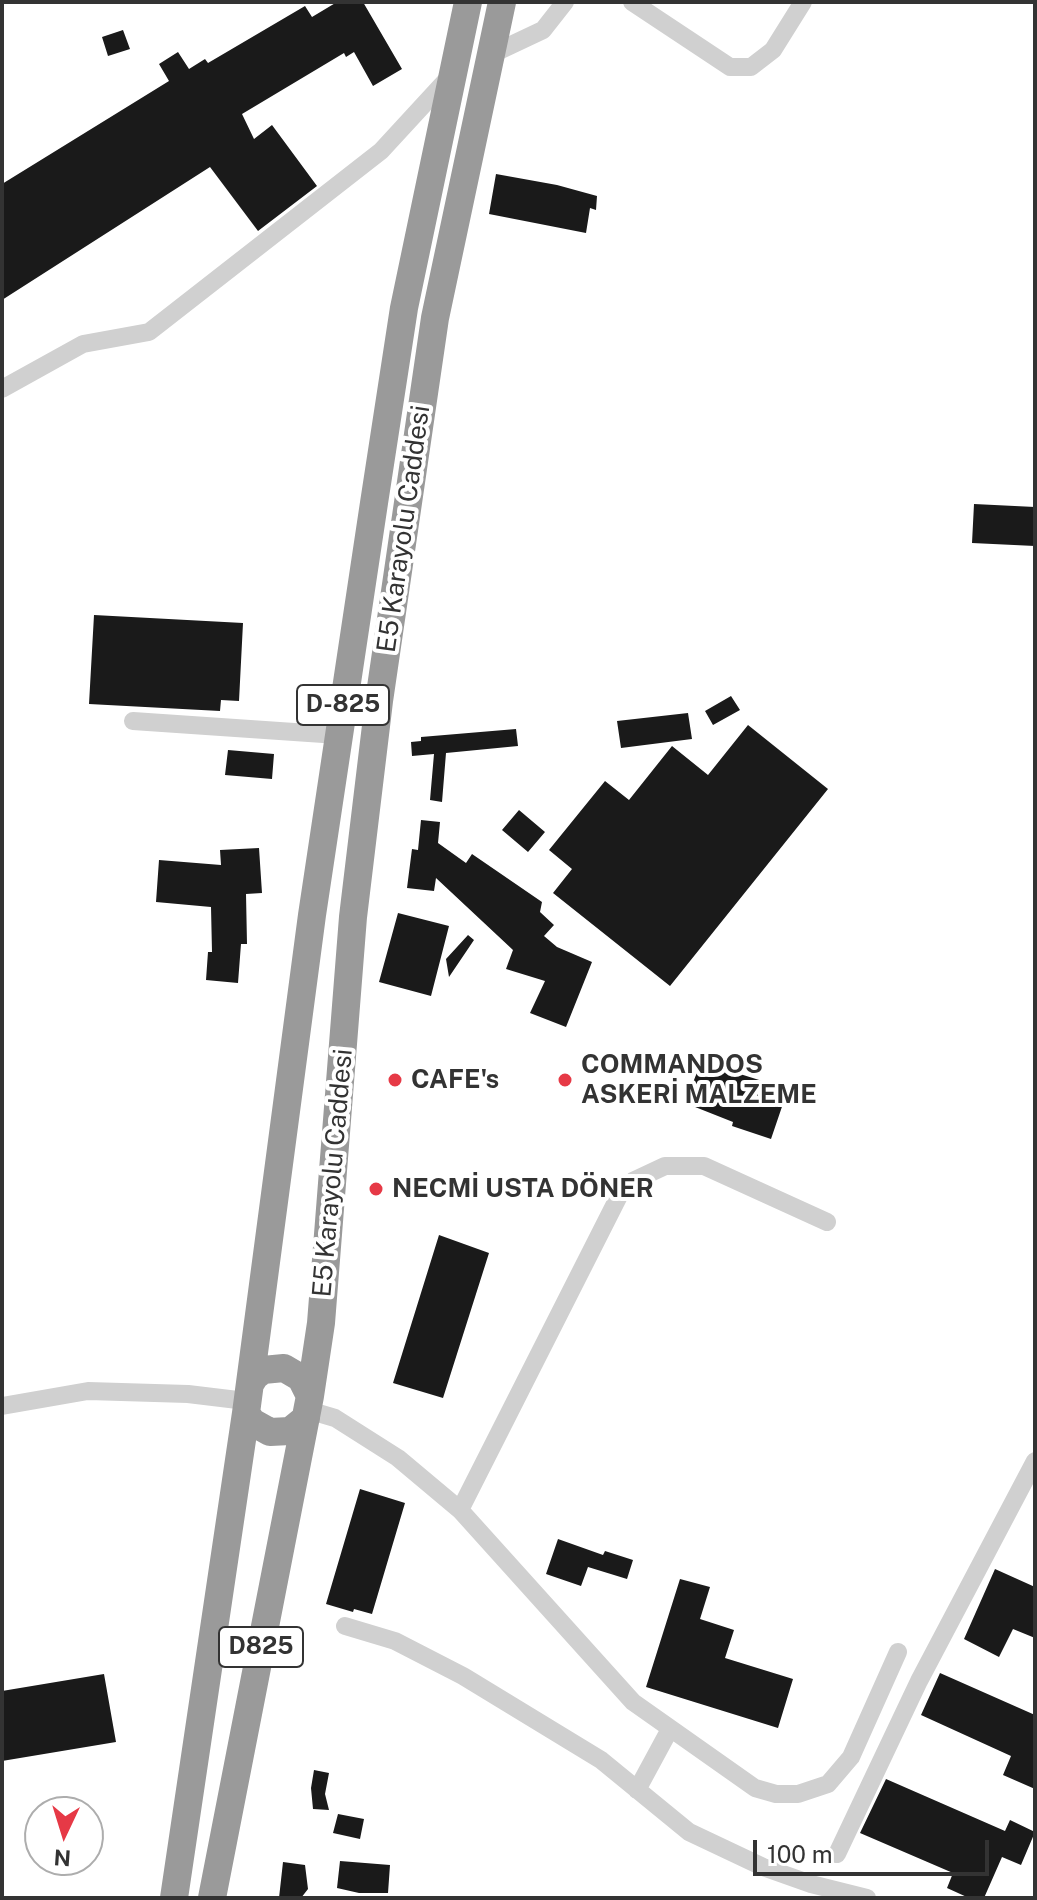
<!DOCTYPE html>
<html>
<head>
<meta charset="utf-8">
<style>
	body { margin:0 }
	#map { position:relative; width:1037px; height:1900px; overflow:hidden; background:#fff; font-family:"Public Sans",sans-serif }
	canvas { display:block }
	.frame { position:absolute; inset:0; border:4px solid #333; pointer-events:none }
	.north { position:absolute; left:24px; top:1796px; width:80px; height:80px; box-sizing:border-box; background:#fff; border:2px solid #adadad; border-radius:50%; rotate:184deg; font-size:22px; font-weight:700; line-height:32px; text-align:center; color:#333 }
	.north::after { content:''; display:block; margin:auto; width:28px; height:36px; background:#e63946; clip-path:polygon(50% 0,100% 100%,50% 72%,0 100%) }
	.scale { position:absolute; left:753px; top:1840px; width:236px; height:36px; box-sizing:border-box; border:4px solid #333; border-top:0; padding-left:10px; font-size:24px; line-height:28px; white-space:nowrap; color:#333; -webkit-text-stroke:6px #fff; paint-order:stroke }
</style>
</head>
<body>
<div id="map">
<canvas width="1037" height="1900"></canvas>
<div class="frame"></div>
<div class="north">N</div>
<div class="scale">100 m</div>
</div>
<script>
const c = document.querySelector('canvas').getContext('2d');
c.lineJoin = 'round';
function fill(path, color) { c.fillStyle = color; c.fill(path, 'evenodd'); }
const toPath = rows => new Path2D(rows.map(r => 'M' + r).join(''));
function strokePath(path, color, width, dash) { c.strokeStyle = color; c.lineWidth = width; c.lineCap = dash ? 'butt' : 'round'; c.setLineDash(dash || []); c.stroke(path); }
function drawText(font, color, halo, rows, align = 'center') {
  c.font = font + ' "Public Sans",sans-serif'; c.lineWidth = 8; c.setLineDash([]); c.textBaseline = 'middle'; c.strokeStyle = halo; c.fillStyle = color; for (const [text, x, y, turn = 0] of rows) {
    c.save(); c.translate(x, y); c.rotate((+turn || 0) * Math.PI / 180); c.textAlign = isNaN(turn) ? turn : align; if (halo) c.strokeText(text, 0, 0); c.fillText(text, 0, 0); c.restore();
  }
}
const building = toPath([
	[337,2,363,2,402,69,373,86,354,52,346,57,344,53,242,114,254,139,272,125,317,186,258,231,210,167,2,300,2,184,169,81,159,64,178,52,189,69,205,59,208,63,305,6,312,17],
	[123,30,130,49,108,56,102,37],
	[496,174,557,185,597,196,596,210,590,208,586,233,489,214],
	[974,504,1035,507,1035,546,972,543],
	[94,615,243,623,239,701,221,700,220,711,89,704],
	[731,696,740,710,713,725,705,711],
	[688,713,692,739,621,748,617,721],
	[748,725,828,789,670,986,553,893,572,869,549,850,605,781,629,800,672,746,708,775],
	[516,729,518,746,446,753,442,802,430,800,434,754,412,756,411,742,421,741,421,737],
	[228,750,274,754,272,779,225,775],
	[519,810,545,832,528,852,502,830],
	[421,820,440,822,438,843,466,863,472,854,542,902,540,912,554,925,544,936,557,947,592,962,566,1027,530,1013,545,981,506,969,513,950,436,878,434,891,407,888,412,849,418,850],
	[259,848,262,893,246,894,247,944,241,944,238,983,206,980,208,952,212,952,211,907,156,902,159,860,221,865,220,850],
	[398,913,449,926,431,996,379,982],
	[468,935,474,940,449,977,446,959],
	[703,1057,741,1072,740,1074,788,1089,771,1139,732,1126,733,1122,685,1103],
	[439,1235,489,1253,443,1398,393,1383],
	[360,1489,405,1503,372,1614,354,1609,353,1612,326,1604],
	[558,1539,603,1555,605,1551,633,1560,627,1579,588,1567,581,1586,546,1574],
	[995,1569,1035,1587,1035,1638,1013,1629,999,1657,964,1639],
	[680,1579,710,1587,700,1619,734,1630,725,1658,793,1679,778,1728,646,1687],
	[940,1673,1035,1715,1035,1789,1003,1775,1011,1756,921,1715],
	[104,1674,116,1742,2,1761,2,1691],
	[314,1770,329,1773,325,1794,329,1810,313,1809,311,1788],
	[886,1779,1005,1831,1010,1820,1035,1832,1021,1865,1002,1857,984,1898,969,1898,947,1888,953,1873,860,1833],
	[338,1814,364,1819,360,1839,333,1833],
	[340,1861,390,1865,388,1893,359,1893,337,1888],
	[283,1862,305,1865,308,1889,301,1898,279,1898]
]);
const minor = toPath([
	[632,2,730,67,751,67,773,50,803,2],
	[490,55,543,30,565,2],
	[2,389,83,344,149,332,381,151,451,75],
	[133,721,338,735],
	[2,1406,88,1391,188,1394,246,1401],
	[308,1410,335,1418,398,1458,460,1510,633,1702,755,1788,776,1794,798,1794,828,1784,851,1757,898,1652],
	[460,1510,623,1188,633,1181,665,1166,704,1166,827,1222],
	[345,1626,395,1641,463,1676,601,1760,689,1832,763,1867,811,1884,867,1898],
	[637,1790,670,1729],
	[837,1854,919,1681,1035,1461]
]);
const highway = toPath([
	[250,1384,255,1376,263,1370,284,1368,301,1378,310,1396],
	[246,1413,252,1422,270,1432,290,1431,306,1418],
	[174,1898,246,1413,312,915,374,503,404,308,468,2],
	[212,1898,310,1396,321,1323,353,917,379,701,435,318,502,2]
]);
const markers = [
	[395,1080,8,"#e63946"],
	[565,1080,8,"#e63946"],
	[376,1189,8,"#e63946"]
];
const shields = [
	[343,705,92],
	[261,1647,84]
];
const shieldNames = [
	["D-825",343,705],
	["D825",261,1647]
];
const streetNames = [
	["E5 Karayolu Caddesi",404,529,-82],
	["E5 Karayolu Caddesi",333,1173,-85]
];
const poiNames = [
	["COMMANDOS",581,1065],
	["ASKERİ MALZEME",581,1095],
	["CAFE's",411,1080],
	["NECMİ USTA DÖNER",392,1189]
];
fill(building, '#1a1a1a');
strokePath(minor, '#d0d0d0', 18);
strokePath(highway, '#9a9a9a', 28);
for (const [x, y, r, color] of markers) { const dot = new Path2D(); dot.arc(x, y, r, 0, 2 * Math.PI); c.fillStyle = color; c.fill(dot); strokePath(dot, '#fff', 3); }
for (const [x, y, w] of shields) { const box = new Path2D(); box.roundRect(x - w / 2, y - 20, w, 40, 6); c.fillStyle = '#fff'; c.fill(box); strokePath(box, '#333', 2); }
drawText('bold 24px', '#333', null, shieldNames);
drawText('26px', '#333', '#fff', streetNames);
drawText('bold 26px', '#333', '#fff', poiNames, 'left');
</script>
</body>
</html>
